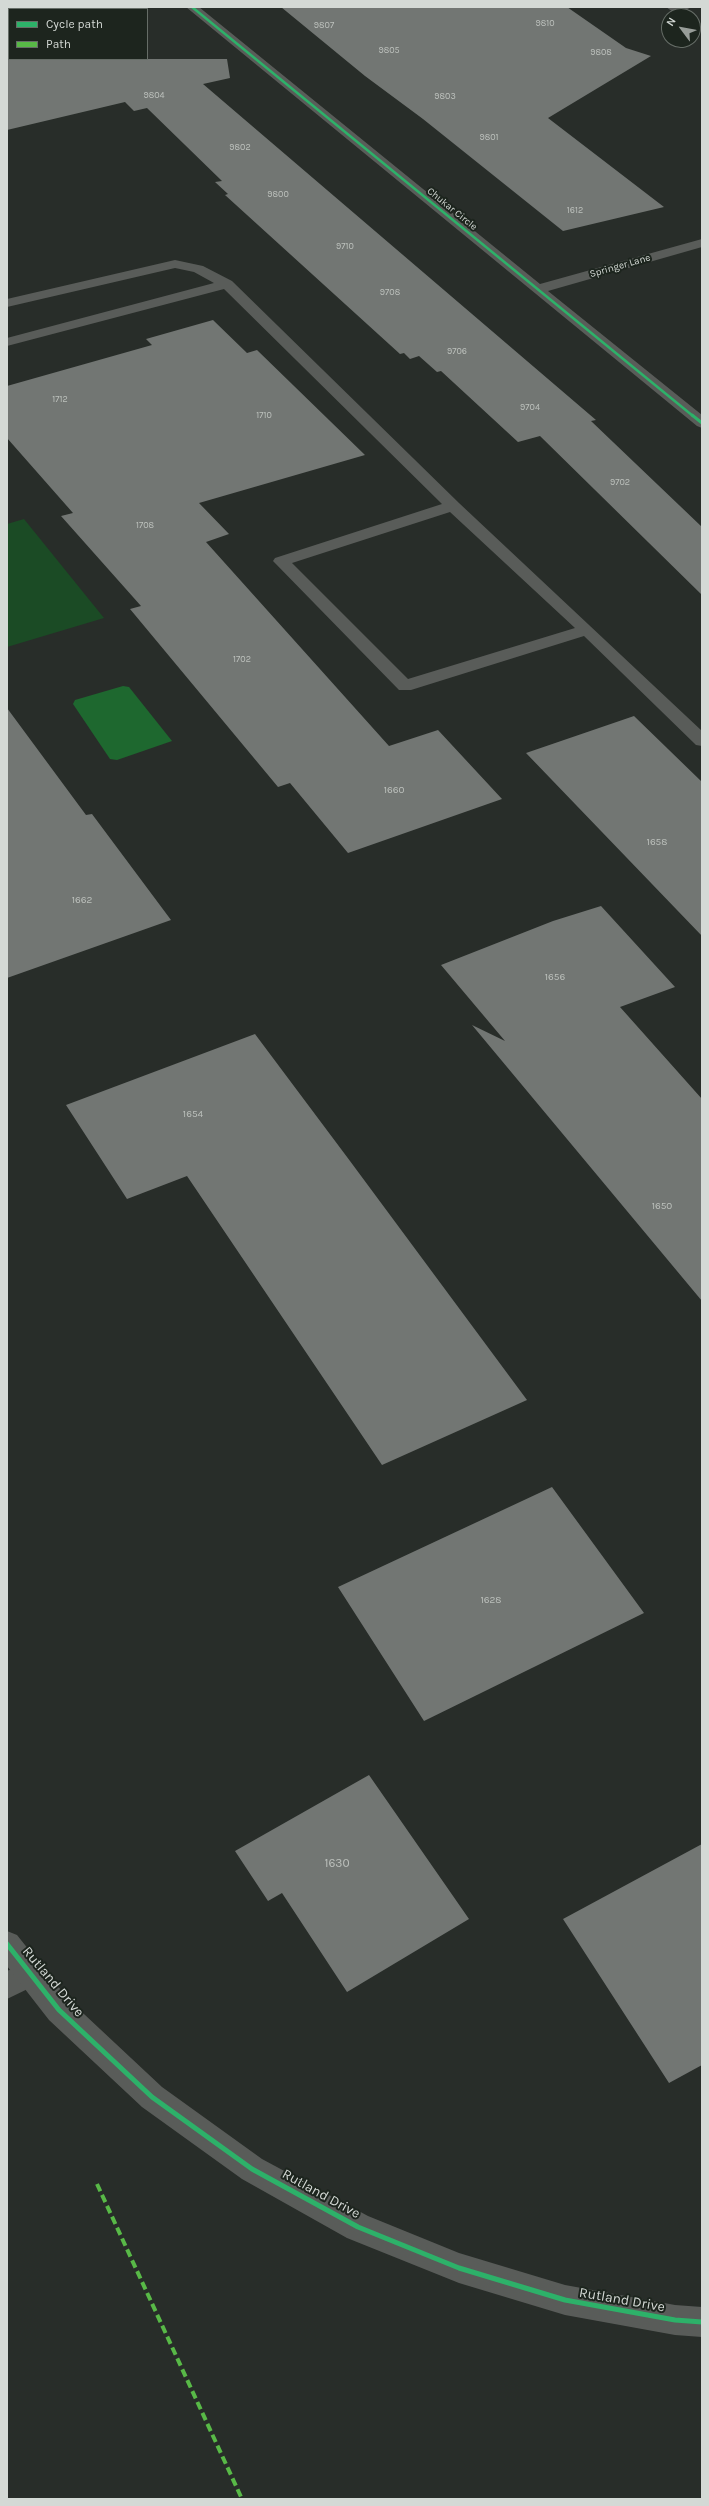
<!DOCTYPE html>
<html>
<head>
<meta charset="utf-8">
<style>
	body { margin:0 }
	#map { position:relative; width:709px; height:2506px; overflow:hidden; background:#282d29; font-family:Karla,sans-serif }
	canvas { display:block }
	.frame { position:absolute; inset:0; border:8px solid #d4d9d5; pointer-events:none }
	.legend { position:absolute; left:8px; top:8px; width:140px; height:52px; box-sizing:border-box; background:#1d251e; border:1px solid #666d67; margin:0; padding:5px 7px; list-style:none; font-size:12px; color:#d4d9d5 }
	.legend li { display:flex; align-items:center; gap:8px; height:20px }
	.legend b { width:20px; border:1px solid #666d67 }
	.north { position:absolute; left:661px; top:8px; width:40px; height:40px; box-sizing:border-box; background:#1d251e; border:1px solid #666d67; border-radius:50%; rotate:302deg; font-size:11px; font-weight:700; line-height:16px; text-align:center; color:#d4d9d5 }
	.north::after { content:''; display:block; margin:auto; width:14px; height:18px; background:#989d99; clip-path:polygon(50% 0,100% 100%,50% 72%,0 100%) }
</style>
</head>
<body>
<div id="map">
<canvas width="709" height="2506"></canvas>
<div class="frame"></div>
<ul class="legend">
<li><b style="height:5px;background:#2db169"></b>Cycle path</li>
<li><b style="height:5px;background:#58b947"></b>Path</li>
</ul>
<div class="north">N</div>
</div>
<script>
const c = document.querySelector('canvas').getContext('2d');
c.lineJoin = 'round';
function fill(path, color) { c.fillStyle = color; c.fill(path, 'evenodd'); }
const toPath = rows => new Path2D(rows.map(r => 'M' + r).join(''));
function strokePath(path, color, width, dash) { c.strokeStyle = color; c.lineWidth = width; c.lineCap = dash ? 'butt' : 'round'; c.setLineDash(dash || []); c.stroke(path); }
function drawText(font, color, halo, rows, align = 'center') {
  c.font = font + ' Karla,sans-serif'; c.lineWidth = 4; c.setLineDash([]); c.textBaseline = 'middle'; c.strokeStyle = halo; c.fillStyle = color; for (const [text, x, y, turn = 0] of rows) {
    c.save(); c.translate(x, y); c.rotate((+turn || 0) * Math.PI / 180); c.textAlign = isNaN(turn) ? turn : align; if (halo) c.strokeText(text, 0, 0); c.fillText(text, 0, 0); c.restore();
  }
}
const green = toPath([
	[24,519,104,618,7,647,7,524]
]);
const water = toPath([
	[123,686,129,687,172,741,117,760,110,759,73,704,75,700]
]);
const building = toPath([
	[281,7,567,7,626,48,651,56,548,118,664,207,563,231,423,119,365,76],
	[7,59,227,59,230,78,203,84,596,420,591,421,702,527,702,595,540,436,518,442,441,371,437,372,419,356,410,359,404,353,400,354,225,195,228,194,215,182,222,181,147,108,134,111,125,102,7,130],
	[213,320,247,353,257,350,365,455,199,503,229,534,206,542,389,746,438,730,502,799,348,853,290,783,278,787,130,609,141,606,61,516,73,513,7,438,7,386,152,345,146,339],
	[7,708,86,815,92,814,171,920,7,978],
	[634,716,702,782,702,936,526,753],
	[601,906,675,987,620,1007,702,1099,702,1301,472,1025,505,1041,441,965,553,921],
	[255,1034,350,1161,527,1400,382,1465,187,1176,127,1199,66,1105],
	[552,1487,644,1613,424,1721,338,1587],
	[369,1775,469,1919,347,1992,282,1893,268,1901,235,1851],
	[702,1844,702,2065,669,2083,563,1919]
]);
const service = toPath([
	[175,260,203,266,232,281,459,503,702,731,702,746,696,745,584,636,411,690,399,690,273,561,275,558,442,504,224,289,7,346,7,338,214,283,194,272,175,268,7,307,7,299,175,260],
	[450,512,575,628,408,679,292,563,450,512],
	[30,1961,40,1965,44,1974,40,1983,7,1999,7,1971,30,1961]
]);
const minor = toPath([
	[96,7,116,7,115,9,95,9,96,7],
	[186,7,199,7,540,284,702,239,702,247,548,291,702,415,702,428,697,426,186,7],
	[666,7,692,7,676,14,666,7],
	[9,25,9,33,7,34,7,26,9,25]
]);
const tertiary = toPath([
	[7,1931,17,1935,69,2000,162,2087,262,2159,368,2216,459,2253,565,2285,675,2305,702,2307,702,2337,675,2335,565,2315,459,2283,347,2238,242,2179,142,2107,49,2020,7,1966,7,1931]
]);
const quiet = toPath([
	[97,2184,242,2499]
]);
const cyclewayFar2 = toPath([
	[192,7,693,416]
]);
const cyclewayFar1 = toPath([
	[692,415,702,423]
]);
const cycleway = toPath([
	[7,1944,59,2010,152,2097,252,2169,358,2227,459,2268,565,2300,675,2320,702,2322]
]);
const farNumbernames = [
	["9810",545,23],
	["9807",324,25],
	["9805",389,50],
	["9808",601,52],
	["9804",154,95],
	["9803",445,96],
	["9801",489,137],
	["9802",240,147],
	["9800",278,194],
	["1612",575,210],
	["9710",345,246],
	["9708",390,292],
	["9706",457,351],
	["1712",60,399],
	["9704",530,407],
	["1710",264,415],
	["9702",620,482],
	["1708",145,525],
	["1702",242,659]
];
const farStreetnames = [
	["Chukar Circle",452,209,39],
	["Springer Lane",620,266,-16]
];
const numberNames = [
	["1660",394,790],
	["1658",657,842],
	["1662",82,900],
	["1656",555,977],
	["1654",193,1114],
	["1650",662,1206],
	["1628",491,1600]
];
const nearNumbernames = [
	["1630",337,1864]
];
const nearStreetnames = [
	["Rutland Drive",53,1982,50],
	["Rutland Drive",321,2194,29],
	["Rutland Drive",622,2300,10]
];
fill(green, '#1b4b25');
fill(water, '#1e682f');
fill(building, '#727673');
fill(service, '#595c59');
fill(minor, '#595c59');
fill(tertiary, '#595c59');
strokePath(quiet, '#58b947', 4, [8, 4]);
strokePath(cyclewayFar2, '#2db169', 2.5);
strokePath(cyclewayFar1, '#2db169', 3);
strokePath(cycleway, '#2db169', 5);
drawText('9px', '#bcc0bc', null, farNumbernames);
drawText('10px', '#d4d9d5', '#1d251e', farStreetnames);
drawText('10px', '#bcc0bc', null, numberNames);
drawText('12px', '#bcc0bc', null, nearNumbernames);
drawText('14px', '#d4d9d5', '#1d251e', nearStreetnames);
</script>
</body>
</html>
